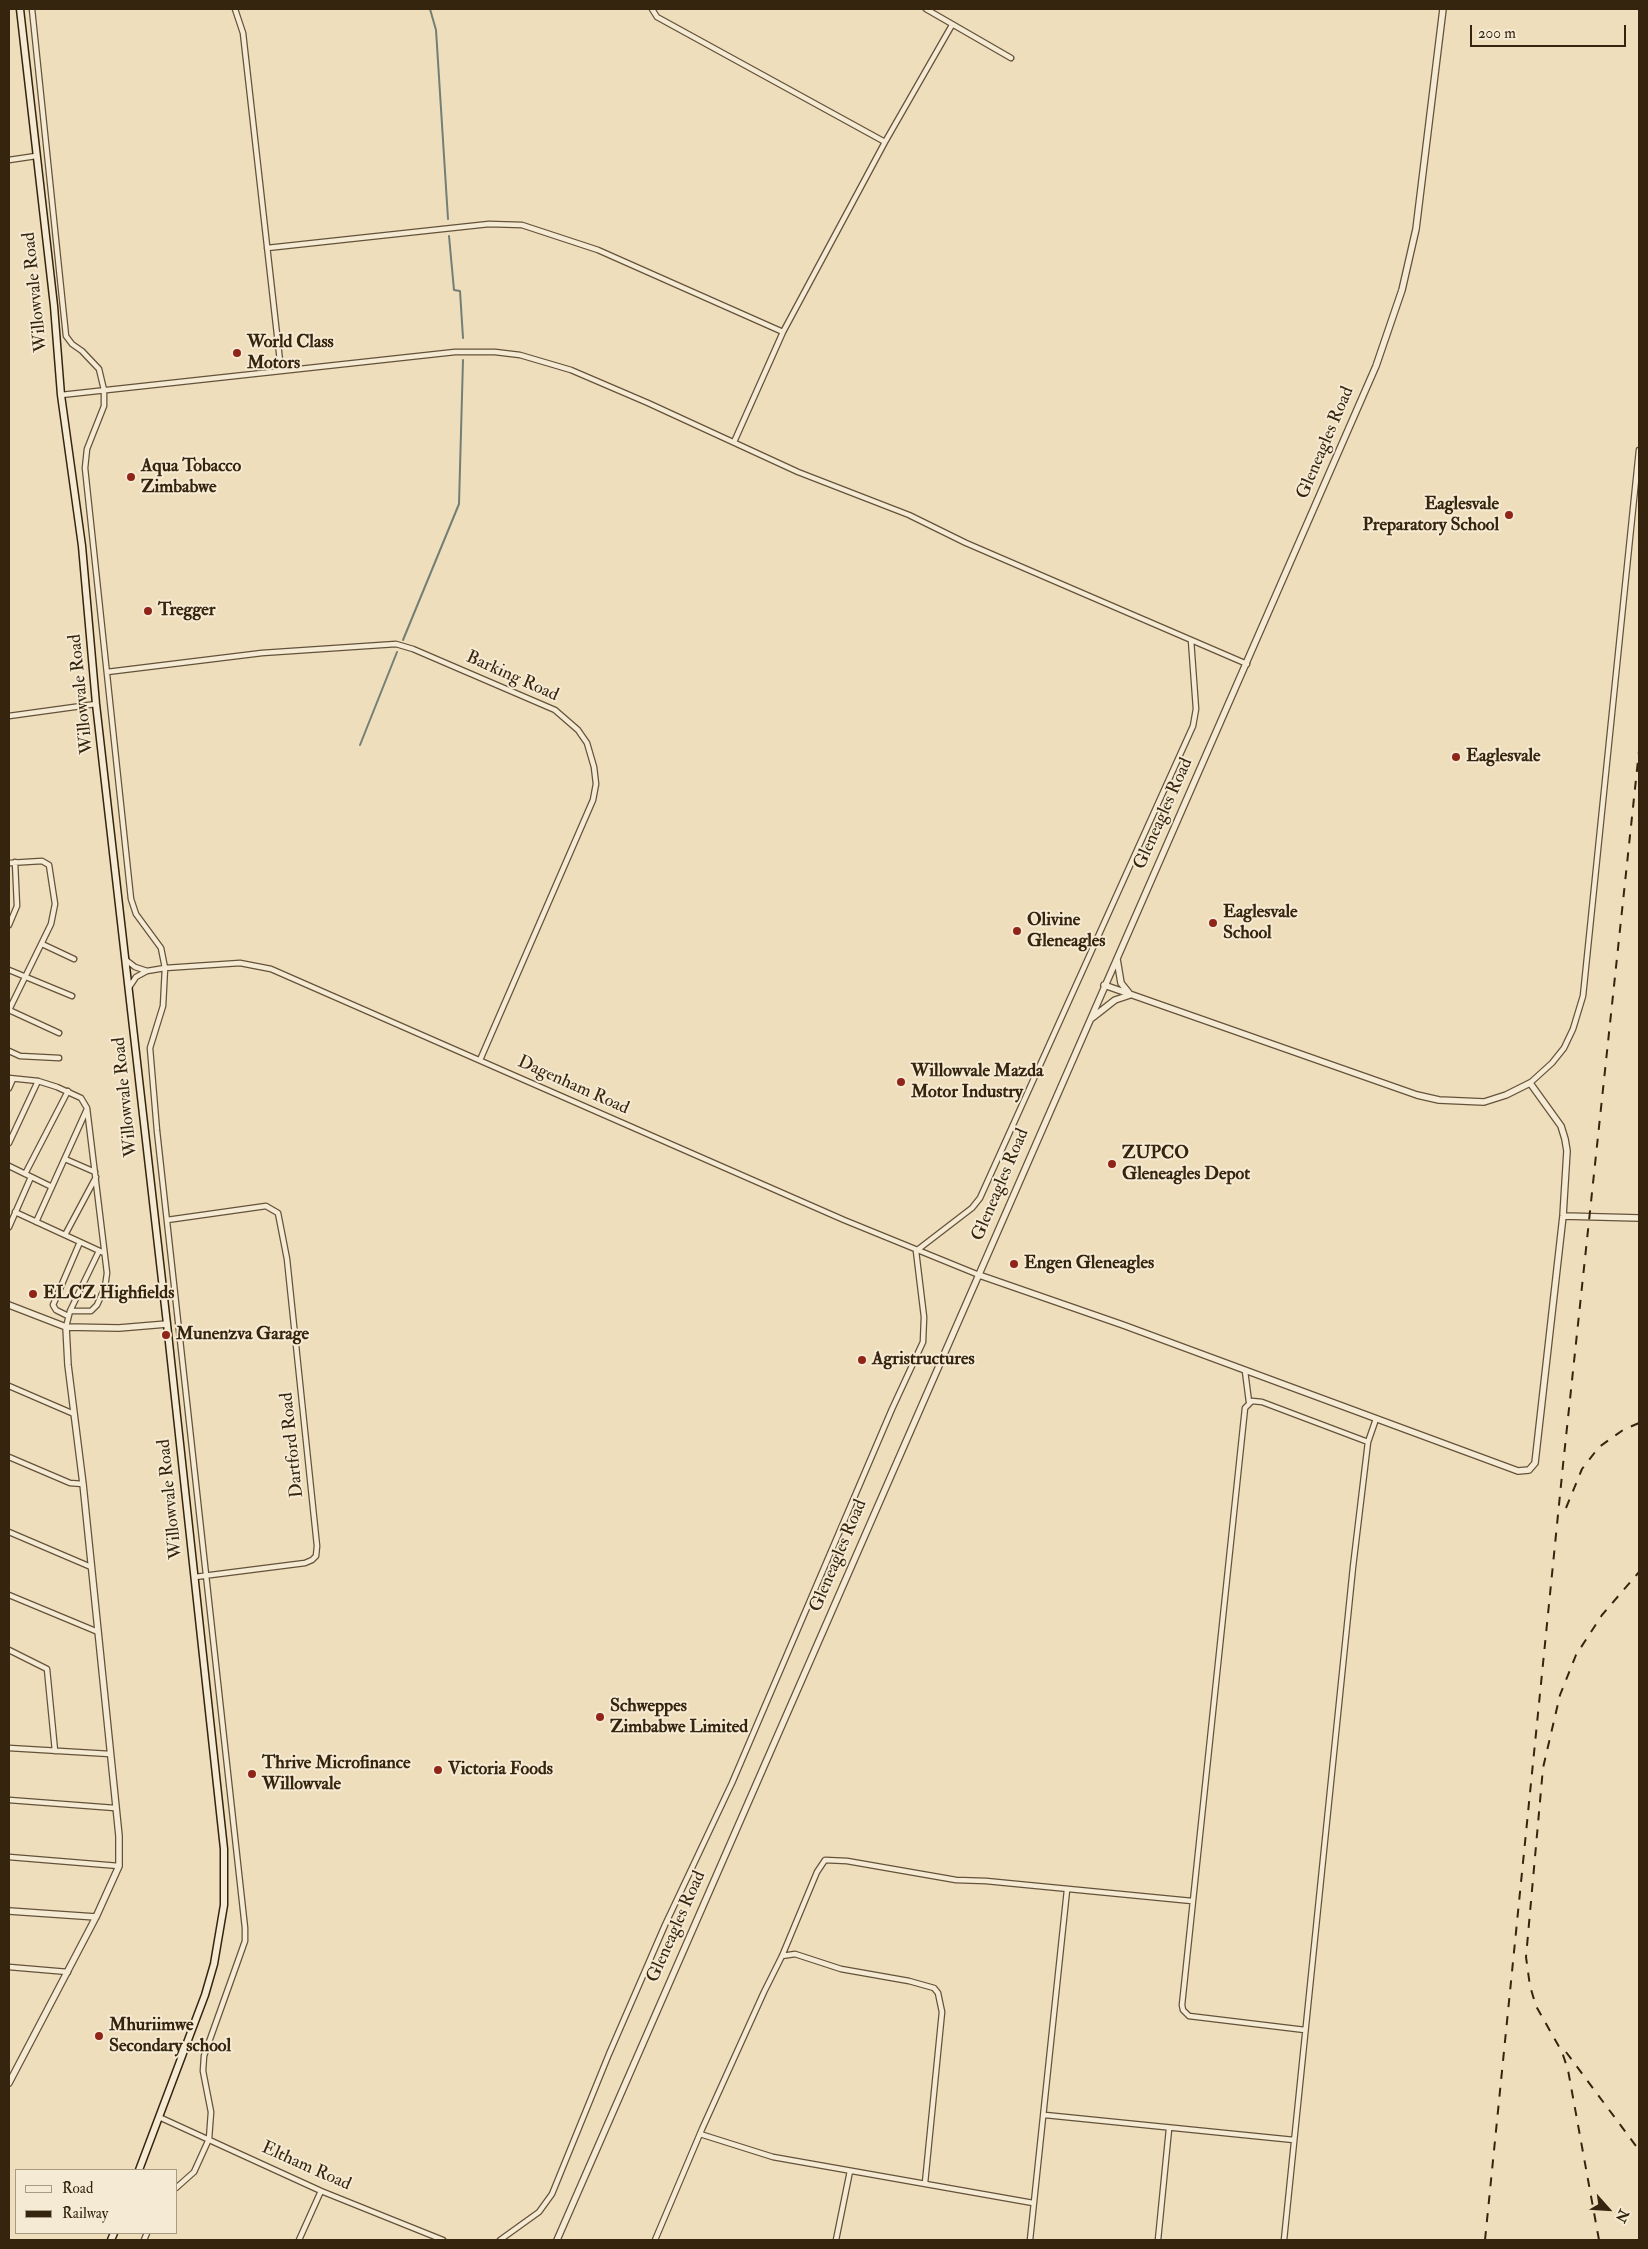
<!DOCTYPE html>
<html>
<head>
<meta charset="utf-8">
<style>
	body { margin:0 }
	#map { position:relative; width:1648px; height:2249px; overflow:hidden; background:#efdebc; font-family:"IM FELL Double Pica",serif }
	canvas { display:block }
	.frame { position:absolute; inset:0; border:10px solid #35240e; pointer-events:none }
	.legend { position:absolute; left:15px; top:2169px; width:162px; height:65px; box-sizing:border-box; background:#f5ead3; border:1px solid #a89b84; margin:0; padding:6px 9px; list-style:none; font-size:15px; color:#35240e }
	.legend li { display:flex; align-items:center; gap:10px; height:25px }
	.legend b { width:25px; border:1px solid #a89b84 }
	.north { position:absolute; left:1583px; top:2184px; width:50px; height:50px; -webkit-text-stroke:4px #f5ead3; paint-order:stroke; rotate:116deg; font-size:14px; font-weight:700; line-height:20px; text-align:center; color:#35240e }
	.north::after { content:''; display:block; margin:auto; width:18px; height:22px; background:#35240e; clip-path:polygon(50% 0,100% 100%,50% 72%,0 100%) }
	.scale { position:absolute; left:1470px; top:25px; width:156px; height:22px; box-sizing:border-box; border:2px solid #35240e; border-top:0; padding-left:6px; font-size:15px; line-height:18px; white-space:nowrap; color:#35240e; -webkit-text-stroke:4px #f5ead3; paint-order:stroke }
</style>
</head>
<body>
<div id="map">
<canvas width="1648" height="2249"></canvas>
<div class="frame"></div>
<ul class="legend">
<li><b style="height:6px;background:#f5ead3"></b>Road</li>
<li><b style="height:6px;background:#35240e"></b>Railway</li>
</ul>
<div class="north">N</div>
<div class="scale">200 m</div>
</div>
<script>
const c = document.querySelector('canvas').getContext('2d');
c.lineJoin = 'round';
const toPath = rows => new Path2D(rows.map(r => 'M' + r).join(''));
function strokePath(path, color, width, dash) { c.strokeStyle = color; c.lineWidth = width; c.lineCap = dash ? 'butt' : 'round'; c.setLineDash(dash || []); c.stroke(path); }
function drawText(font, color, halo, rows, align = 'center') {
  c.font = font + ' "IM FELL Double Pica",serif'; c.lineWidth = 4; c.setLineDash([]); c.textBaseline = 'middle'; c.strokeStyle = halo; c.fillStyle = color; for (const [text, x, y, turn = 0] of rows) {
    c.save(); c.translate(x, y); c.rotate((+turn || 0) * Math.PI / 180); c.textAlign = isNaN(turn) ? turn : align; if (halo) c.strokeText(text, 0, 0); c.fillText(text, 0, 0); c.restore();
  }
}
const stream = toPath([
	[430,9,436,30,448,219],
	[449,236,454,290,460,291,463,338],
	[403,640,459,504,463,360],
	[360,745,397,652]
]);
const minor = toPath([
	[32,9,66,336,72,344,82,351,99,369,104,390,104,406,87,449,85,468,131,899,136,914,161,948,165,968,163,1006,150,1048,157,1131,245,1928,245,1941,239,1958,204,2056,203,2071,211,2112,209,2139,194,2172,176,2188],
	[235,9,243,33,281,370],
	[652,9,657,17,885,142],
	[926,9,1011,58],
	[9,160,36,156],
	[267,248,489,224,522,225,598,250,783,332],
	[61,395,455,352,495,352,520,355,571,370,648,403,798,472,909,515,966,543,1247,664],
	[734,442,783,332,885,142,952,25],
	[107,672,262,653,396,644,413,649,555,710,578,730,587,743,594,767,596,784,593,800,480,1060],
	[9,716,96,704],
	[9,863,42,861,49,865,55,904,51,924,9,1010,59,1033],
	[9,925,17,906,15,862],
	[42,944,74,959],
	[126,960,135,967,147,971],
	[9,970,72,996],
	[130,986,136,977,147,971,165,968,240,963,271,969,844,1220,979,1275],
	[9,1051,20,1056,59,1058],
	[9,1078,38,1081,57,1087,81,1098,87,1108,107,1273,105,1287,97,1305,91,1311,70,1311],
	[1530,1083,1552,1063,1564,1048,1573,1029,1583,996,1639,450],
	[9,1088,13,1079],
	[9,1143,38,1081],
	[65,1159,95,1172],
	[9,1166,52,1187],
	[25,1174,68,1091],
	[15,1212,104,1253],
	[167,1220,266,1206,278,1213,287,1259,317,1546,316,1556,312,1560,305,1563,195,1577],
	[36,1222,87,1109],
	[9,1227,31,1177],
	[65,1235,96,1177],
	[68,1316,56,1310,53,1305,80,1242],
	[66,1327,70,1311,99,1251],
	[1245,1371,1249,1402],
	[9,1386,74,1414],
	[9,1457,70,1483,83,1484],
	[9,1532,91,1567],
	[9,1595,98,1632],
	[9,1650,47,1669,55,1751],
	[9,1748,110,1754],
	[9,1800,115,1808],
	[9,1857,119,1866],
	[782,1956,795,1954,841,1969,909,1981,934,1988,938,1993,942,2012,925,2183],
	[9,1967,68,1972],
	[1305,2030,1189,2016,1183,2010,1182,2005,1245,1408,1252,1401,1262,1402,1368,1442],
	[1045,2115,1294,2140],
	[159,2117,321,2191,443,2240],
	[700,2134,773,2157,1033,2203],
	[144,2240,147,2233],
	[299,2240,321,2191],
	[500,2240,539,2212,552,2194,609,2054,665,1925,732,1783,892,1409,923,1342,924,1317,916,1251,972,1208,980,1198,1193,726,1196,709,1191,640],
	[655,2240,702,2129,764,1992,782,1956,817,1872,825,1860,847,1861,956,1880,986,1881,1192,1901],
	[836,2240,850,2171],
	[1030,2240,1067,1890],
	[1158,2240,1169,2129],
	[1284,2240,1353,1567,1368,1442,1376,1419]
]);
const tertiary = toPath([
	[1117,959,1121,983,1129,993],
	[1092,1018,1115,1000,1130,995],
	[1563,1216,1639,1218],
	[979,1275,1123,1325,1518,1471,1529,1470,1535,1463,1563,1216,1567,1151,1565,1139,1561,1126,1530,1083,1506,1095,1484,1102,1439,1100,1417,1095,1104,985],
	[9,1305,66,1327,119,1328,167,1324],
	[9,1911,96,1917],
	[9,2083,96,1917,119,1866,119,1836,83,1484,68,1365,66,1327],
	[557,2240,1376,366,1402,290,1416,229,1443,9]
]);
const secondary = toPath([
	[20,9,54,306,61,395,82,546,96,704,167,1324,224,1849,224,1905,214,1964,205,1995,139,2170],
	[111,2240,114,2233]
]);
const rail = toPath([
	[1566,1508,1582,1469,1599,1447,1623,1430,1639,1423],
	[1566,2052,1639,2150],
	[1485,2240,1563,1465,1639,751],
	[1599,2240,1568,2070,1562,2052,1536,2006,1530,1986,1526,1957,1543,1768,1560,1695,1576,1655,1602,1615,1639,1572]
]);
const markers = [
	[237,353,5,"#8f2418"],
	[131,477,5,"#8f2418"],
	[1509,515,5,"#8f2418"],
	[148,611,5,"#8f2418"],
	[1456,757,5,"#8f2418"],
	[1213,923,5,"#8f2418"],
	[1017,931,5,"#8f2418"],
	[901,1082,5,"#8f2418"],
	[1112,1164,5,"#8f2418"],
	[1014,1264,5,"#8f2418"],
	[33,1294,5,"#8f2418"],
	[166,1335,5,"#8f2418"],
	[862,1360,5,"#8f2418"],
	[600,1717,5,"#8f2418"],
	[438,1770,5,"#8f2418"],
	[252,1774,5,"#8f2418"],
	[99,2036,5,"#8f2418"]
];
const streetNames = [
	["Willowvale Road",36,292,-96],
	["Gleneagles Road",1326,443,-67],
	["Barking Road",512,677,24],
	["Willowvale Road",82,694,-96],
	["Gleneagles Road",1164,814,-66],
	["Dagenham Road",573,1086,24],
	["Willowvale Road",126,1097,-96],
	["Gleneagles Road",1001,1185,-67],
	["Dartford Road",293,1445,-96],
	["Willowvale Road",171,1499,-96],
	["Gleneagles Road",839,1556,-67],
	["Gleneagles Road",677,1927,-66],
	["Eltham Road",306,2167,24]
];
const poiNames = [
	["World Class",247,343],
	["Motors",247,364],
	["Aqua Tobacco",141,467],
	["Zimbabwe",141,488],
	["Eaglesvale",1499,505,"right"],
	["Preparatory School",1499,526,"right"],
	["Tregger",158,611],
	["Eaglesvale",1466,757],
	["Eaglesvale",1223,913],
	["School",1223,934],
	["Olivine",1027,921],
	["Gleneagles",1027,942],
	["Willowvale Mazda",911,1072],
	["Motor Industry",911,1093],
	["ZUPCO",1122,1154],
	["Gleneagles Depot",1122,1175],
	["Engen Gleneagles",1024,1264],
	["ELCZ Highfields",43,1294],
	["Munenzva Garage",176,1335],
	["Agristructures",872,1360],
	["Schweppes",610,1707],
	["Zimbabwe Limited",610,1728],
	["Thrive Microfinance",262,1764],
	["Willowvale",262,1785],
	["Victoria Foods",448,1770],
	["Mhuriimwe",109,2026],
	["Secondary school",109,2047]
];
strokePath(stream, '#737f75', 2);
strokePath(minor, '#64523a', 7);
strokePath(tertiary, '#64523a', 8);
strokePath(secondary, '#35240e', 9);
strokePath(minor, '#f5ead3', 4.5);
strokePath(tertiary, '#f5ead3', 5.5);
strokePath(secondary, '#f5ead3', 6);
strokePath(rail, '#35240e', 2, [9, 9]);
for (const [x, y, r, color] of markers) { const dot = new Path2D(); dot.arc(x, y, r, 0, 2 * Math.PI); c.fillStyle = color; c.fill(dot); strokePath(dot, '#f5ead3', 2); }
drawText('18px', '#35240e', '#f5ead3', streetNames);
drawText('bold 18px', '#35240e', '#f5ead3', poiNames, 'left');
</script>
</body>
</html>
